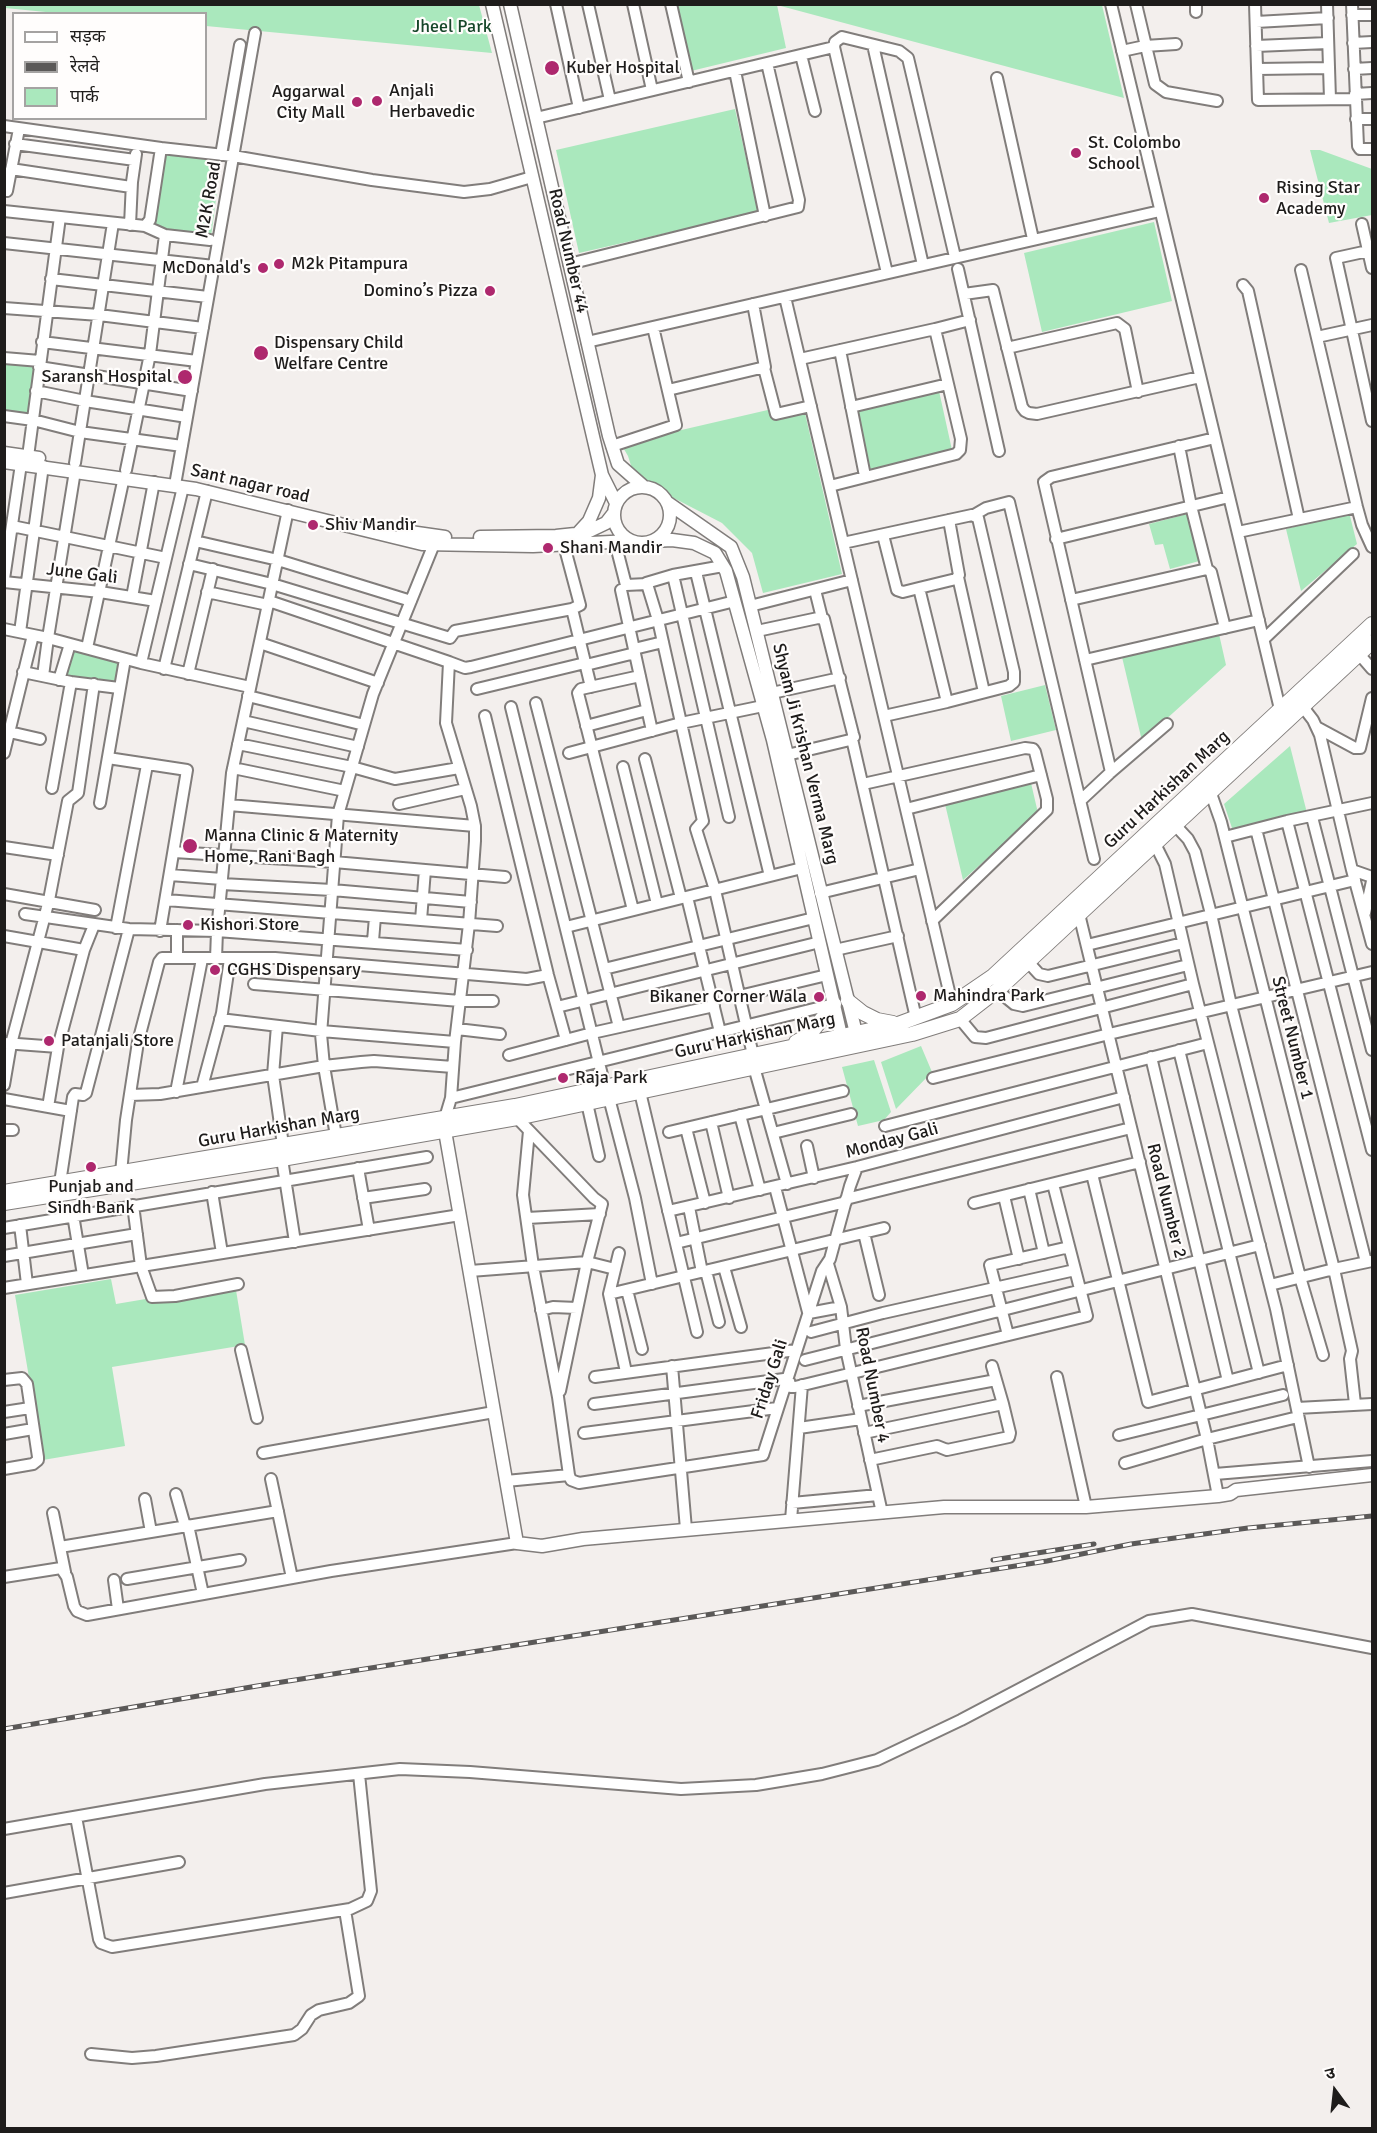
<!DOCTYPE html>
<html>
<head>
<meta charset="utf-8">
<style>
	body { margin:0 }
	#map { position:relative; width:1377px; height:2133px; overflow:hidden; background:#f3efed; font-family:Signika,"Noto Sans Devanagari",sans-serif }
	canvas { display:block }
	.frame { position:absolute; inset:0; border:6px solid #1e1c1b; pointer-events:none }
	.legend { position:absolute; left:12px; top:12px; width:195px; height:108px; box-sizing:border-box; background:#fffdfc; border:2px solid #a5a3a2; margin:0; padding:8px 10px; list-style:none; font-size:18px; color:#1e1c1b }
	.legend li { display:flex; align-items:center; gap:12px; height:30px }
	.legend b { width:30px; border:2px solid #a5a3a2 }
	.north { position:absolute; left:1305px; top:2061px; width:60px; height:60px; -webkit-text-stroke:4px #fffdfc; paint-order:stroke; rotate:345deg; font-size:16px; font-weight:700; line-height:24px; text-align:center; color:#1e1c1b }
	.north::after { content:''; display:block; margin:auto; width:21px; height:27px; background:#1e1c1b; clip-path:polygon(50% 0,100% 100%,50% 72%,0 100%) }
</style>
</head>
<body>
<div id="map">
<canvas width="1377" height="2133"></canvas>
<div class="frame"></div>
<ul class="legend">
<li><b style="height:8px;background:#fff"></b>सड़क</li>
<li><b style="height:8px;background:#5b5958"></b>रेलवे</li>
<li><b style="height:16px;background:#aae8bd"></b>पार्क</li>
</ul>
<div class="north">उ</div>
</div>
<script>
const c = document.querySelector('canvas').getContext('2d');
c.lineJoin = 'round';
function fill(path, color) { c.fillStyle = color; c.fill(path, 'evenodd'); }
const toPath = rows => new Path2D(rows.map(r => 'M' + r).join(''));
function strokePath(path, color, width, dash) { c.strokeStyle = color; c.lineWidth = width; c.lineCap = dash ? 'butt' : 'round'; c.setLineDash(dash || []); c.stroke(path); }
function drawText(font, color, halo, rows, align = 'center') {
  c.font = font + ' Signika,sans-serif'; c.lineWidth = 4.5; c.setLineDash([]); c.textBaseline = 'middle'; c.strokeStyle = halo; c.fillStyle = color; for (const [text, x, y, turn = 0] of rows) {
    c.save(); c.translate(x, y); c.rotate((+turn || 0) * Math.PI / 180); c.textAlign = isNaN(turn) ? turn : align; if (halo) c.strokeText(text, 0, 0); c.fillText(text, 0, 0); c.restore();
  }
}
const green = toPath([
	[4,5,479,5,492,53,206,26,206,14,66,14,5,8],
	[675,5,1102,5,1124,98,777,5,786,48,691,71],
	[735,109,758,212,579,253,556,150],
	[1310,150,1320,150,1372,169,1372,215,1329,223],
	[165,153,221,160,211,237,155,230],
	[1154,222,1172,301,1042,332,1024,253],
	[5,362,36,366,30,414,5,411],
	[939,391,952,450,866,470,853,410],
	[772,409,804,409,842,574,763,593,752,553,722,523,635,478,628,456,621,444],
	[1349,512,1357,544,1301,591,1286,529],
	[1191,513,1203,560,1170,569,1163,544,1155,545,1149,524],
	[1219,634,1226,665,1142,741,1122,657],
	[72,646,123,659,117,686,61,678],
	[1045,685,1056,730,1011,741,1001,696],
	[1290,746,1307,813,1233,831,1224,804],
	[1031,783,1038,813,963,880,945,804],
	[921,1046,932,1072,896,1109,881,1062],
	[874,1060,891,1112,884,1120,858,1126,842,1067],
	[111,1279,116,1304,235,1284,245,1345,112,1367,125,1446,43,1460,15,1295]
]);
const minor = toPath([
	[556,4,579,108],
	[588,4,610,100],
	[633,4,652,90],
	[671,4,689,82],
	[1111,4,1280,709],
	[1136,4,1155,84,1166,92,1217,101],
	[1196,4,1196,12],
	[1255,4,1258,100,1355,99],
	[1327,4,1330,99],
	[1352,4,1358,146,1360,149,1372,149],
	[1352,15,1372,15],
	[1256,22,1328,18],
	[1353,43,1372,42],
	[873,45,923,265],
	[1256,46,1328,43],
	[1122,51,1145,46,1176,44],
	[801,55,815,111],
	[1257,69,1329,68],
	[1354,69,1372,68],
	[735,71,765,216],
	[997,78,1033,239],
	[1355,94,1372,93],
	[536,118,834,47],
	[1356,119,1372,119],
	[4,126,161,148,233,156,372,180,464,192,490,189,532,177],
	[15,144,135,160],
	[221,155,240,45],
	[11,169,131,187],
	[7,191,18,134],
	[4,211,145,226,150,220,161,148],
	[1362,224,1372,268],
	[130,225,132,182,136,154],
	[145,226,165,235,210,240],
	[4,243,214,266],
	[1368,251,1336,258,1372,421],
	[569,264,798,207,799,200,767,63],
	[958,269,999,451],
	[1301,270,1357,507,1362,525,1372,547],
	[887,273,834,47,835,42,842,37,899,51,908,58,955,257],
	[51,279,208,297],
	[1243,285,1248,291,1299,519],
	[964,294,993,290,1022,407,1025,411,1029,413,1037,414,1200,377],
	[785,297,952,1004],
	[4,308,99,315,203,328],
	[935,329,970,320],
	[1317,337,1372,325],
	[42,342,197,361],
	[587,342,1160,211],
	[1007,348,1117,323,1125,329,1138,392],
	[840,350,865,476],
	[4,358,40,361],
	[800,359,935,329,961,439,960,450,956,454,830,486],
	[39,367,192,391],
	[764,368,776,414,811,406],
	[668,390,765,367,753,304],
	[36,391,85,401,187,417],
	[851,407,948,384],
	[4,416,33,420,80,432,182,446],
	[612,446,676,425,653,327],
	[1179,446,1191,506,1207,569],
	[75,463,113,223],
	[27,464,60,217],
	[126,470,150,354,165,235],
	[175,485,255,33],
	[974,515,986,508,1009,502,1094,859],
	[12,526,166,558],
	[1238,532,1357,507],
	[883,535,897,590,903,592,919,588,956,579,959,575,949,520],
	[1056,539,1229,497],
	[195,541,278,560,411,601],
	[615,542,626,585,647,584,658,620,703,821,696,829,715,890,753,1055],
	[843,543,972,515,978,518,1014,672,1014,682,1009,686,947,702,884,716],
	[189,564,272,584,450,638,455,631,572,609,580,605,564,545],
	[696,572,770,876],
	[673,575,729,817],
	[958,577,984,692],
	[4,579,21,464],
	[4,582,100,592,156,601],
	[646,583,673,575,723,566],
	[919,588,947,702],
	[621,590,652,731],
	[815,590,822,618],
	[207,592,268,605],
	[132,597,154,482],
	[1071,600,1207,569,1211,572,1225,628],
	[269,601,449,662,446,723,471,806,475,826,475,841,469,924,455,1042,451,1098,445,1118],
	[750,606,852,580],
	[572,609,591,687],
	[4,629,48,638,141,663,250,687],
	[757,631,818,618,824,619,853,734,854,737,850,740,787,755],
	[20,632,43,466],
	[1264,639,1353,554],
	[260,643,378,683],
	[87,648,124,477],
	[634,649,663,642],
	[1359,654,1372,669],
	[1085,660,1259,620],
	[449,662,465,668,471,667,735,601],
	[141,663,183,487],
	[586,665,635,653],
	[164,669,207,491],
	[23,672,71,682,119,688],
	[188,674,213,569],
	[43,676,48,638,75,471],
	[59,680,70,644],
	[477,689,585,663],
	[772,693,840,678],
	[248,696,364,725],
	[536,703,619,1027],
	[511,707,605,1087],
	[1303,707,1313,720,1320,735,1352,870,1372,944],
	[485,716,548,975,566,1040],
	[243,721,358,747],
	[586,726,647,710],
	[1318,728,1355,748,1360,748,1372,698],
	[5,731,40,739],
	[852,739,916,1018],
	[238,744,352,767,395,779,459,768],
	[4,753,33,635],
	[569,753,681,723,763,706],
	[108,758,187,770,160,931],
	[645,759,681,898],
	[623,767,657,904],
	[233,768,345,791],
	[1111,772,1044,482,1051,477,1215,438],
	[863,784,1025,748,1033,749,1035,752,1047,799,1047,810,932,921],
	[52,788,71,682],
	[1209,788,1221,822,1334,1269,1372,1261],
	[1080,801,1111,772,1167,724],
	[100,803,125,659],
	[399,804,465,789],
	[229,805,475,826],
	[906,809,1041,775],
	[1312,817,1372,1050],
	[1287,821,1372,1150],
	[1175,825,1188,839,1195,852,1211,914,1231,1005,1300,1277,1323,1355],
	[1256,829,1366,1262],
	[1225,837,1287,821,1372,803],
	[1155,844,1165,864,1193,984,1276,1309,1309,1467],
	[4,847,58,855],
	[174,852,334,862,505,877],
	[1352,870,1372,877],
	[170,875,222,879],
	[222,884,332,890,471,902],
	[820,893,920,869],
	[4,894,95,910],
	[687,897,720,1032],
	[166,900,497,926],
	[633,910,578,693,581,689,640,676],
	[1365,913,1372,881],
	[25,914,129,929,217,931,467,950],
	[1079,914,1207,1439,1218,1496],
	[421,920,425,870],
	[566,927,802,868],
	[116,928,147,765],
	[4,936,84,950,94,925],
	[373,941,375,917],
	[1087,945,1355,880],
	[835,950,898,936],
	[177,958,177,930],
	[216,959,217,931,232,773,288,510],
	[1028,962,1039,974,1048,976,1183,943],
	[604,969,814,918],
	[254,984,460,1001,493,1001],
	[997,990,1014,1004,1023,1006,1188,965],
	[739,996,827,975],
	[557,1007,820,942],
	[220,1019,321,1031,455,1042],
	[960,1019,975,1037,986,1038,1193,984],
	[277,1026,273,1075,283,1145],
	[457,1029,500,1034],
	[4,1043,58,1047],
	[1179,1050,1259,1373],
	[509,1055,592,1033,714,1006],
	[1151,1057,1228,1381],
	[754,1067,787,1184],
	[933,1078,1109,1034,1372,972],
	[4,1085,11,1044,49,900,68,801,78,793,94,684],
	[202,1087,222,1013,230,959],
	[176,1092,202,959],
	[640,1092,697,1332],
	[130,1095,160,1094,324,1066,361,1062,374,1061,453,1067],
	[451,1098,834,1004],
	[609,1098,635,1198,652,1284],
	[4,1099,71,1111],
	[587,1103,599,1156],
	[48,1107,58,1047,84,950],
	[740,1115,760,1190],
	[517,1118,594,1198,602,1204,587,1262,560,1391],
	[711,1122,729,1198],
	[885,1126,1208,1043],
	[686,1128,705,1203],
	[4,1130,13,1130],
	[529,1131,523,1195,533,1266,558,1397,569,1475,571,1480,579,1483,763,1455,822,1271,830,1259,850,1186,857,1167],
	[669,1132,843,1091],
	[773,1133,851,1114],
	[336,1136,324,1066,321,1034,338,815,373,694,434,544],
	[807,1146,814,1178],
	[282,1159,295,1242],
	[358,1168,369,1230],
	[121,1173,126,1120,138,1042,159,962,162,958,275,958,527,979,548,975],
	[1092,1174,1148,1402,1288,1365],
	[60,1183,73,1097,75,1094,83,1095,86,1093,129,929],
	[775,1187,808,1312],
	[1029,1189,1044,1253],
	[212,1192,222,1253],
	[1004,1196,1019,1259],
	[363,1198,425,1189],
	[846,1199,1131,1128],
	[974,1203,1140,1162],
	[133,1205,141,1266,152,1297,175,1296,238,1284],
	[689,1207,702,1272],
	[668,1211,857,1167,1124,1097],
	[73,1215,83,1275],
	[527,1218,600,1214],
	[20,1225,27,1284],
	[4,1228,427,1157],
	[864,1233,879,1295],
	[676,1243,846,1202],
	[619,1253,609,1294,626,1372],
	[4,1256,137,1234],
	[828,1264,841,1307,846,1349,882,1513],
	[724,1267,741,1327],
	[470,1271,587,1262,615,1269],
	[706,1271,719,1322],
	[1270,1285,1334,1269,1352,1351,1350,1359,1355,1404],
	[4,1288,460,1215],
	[627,1290,642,1349],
	[609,1294,884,1228],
	[541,1310,553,1307,577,1308],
	[809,1313,841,1307],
	[811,1332,883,1313,1075,1270],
	[1008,1335,990,1265,1069,1247],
	[241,1350,257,1418],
	[805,1360,1260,1245],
	[672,1366,686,1529],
	[595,1377,796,1350],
	[1057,1377,1086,1507],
	[4,1380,22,1378,27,1384,38,1457,38,1460,33,1464,4,1469],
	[594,1404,784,1379,789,1381,791,1387,795,1387,1087,1316,1053,1184],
	[858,1406,996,1380],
	[1297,1408,1372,1404],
	[4,1412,30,1408],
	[799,1428,861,1419],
	[584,1433,777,1408],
	[864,1433,1003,1404],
	[4,1434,33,1429],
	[1119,1435,1283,1395],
	[263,1453,494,1412],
	[870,1460,937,1446,947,1450,1009,1437,1010,1433,1003,1404,992,1366],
	[1125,1463,1207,1439,1298,1417],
	[1215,1474,1372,1461],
	[271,1479,292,1578],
	[506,1481,569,1475],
	[176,1494,185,1526],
	[145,1499,151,1532],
	[792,1503,878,1495],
	[53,1513,65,1572],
	[791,1520,802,1385],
	[188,1525,203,1594],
	[60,1547,278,1511],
	[4,1577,61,1568,67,1577,74,1606,77,1611,87,1615,331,1571,517,1543],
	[127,1579,240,1560],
	[114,1580,118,1609],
	[76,1817,99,1939,101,1943,112,1947,350,1909,367,1901,371,1891,359,1774],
	[4,1829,265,1784,400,1769,470,1772,681,1789,756,1785,822,1774,877,1760,961,1720,1149,1621,1192,1614,1372,1648],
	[4,1893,179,1862],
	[91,2054,132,2058,156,2056,294,2035,302,2029,311,2015,319,2010,349,2003,359,1996,345,1910]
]);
const tertiary = toPath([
	[492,4,602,475,616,503],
	[510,4,609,436,618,464,643,486],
	[4,453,39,458],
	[4,462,196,489,422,544,533,546,630,541],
	'614 515a28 28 0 1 1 56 0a28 28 0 1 1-56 0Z',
	[668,503,731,547,743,577,858,1041],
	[403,531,445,537],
	[578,533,589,521,599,498,602,475],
	[480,537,556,536,585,533,606,523,613,514],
	[653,541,672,540,694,543,715,553,726,571,773,740,843,1044],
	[445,1131,517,1543,542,1546,583,1539,944,1507,1086,1507,1218,1496,1230,1494,1236,1490,1372,1475]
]);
const secondary = toPath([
	[848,1001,863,1013,877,1020,893,1023],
	[796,1042,809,1035,834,1004],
	[4,1192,515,1106,898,1024,952,1004,993,976,1372,624],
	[4,1203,282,1159,517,1118,912,1034,960,1019,1000,988,1372,642]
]);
const rail = toPath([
	[993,1560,1094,1544],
	[4,1729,257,1686,1047,1561,1131,1544,1248,1528,1372,1516]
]);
const markers = [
	[552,68,8,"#ae286e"],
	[377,101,6,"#ae286e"],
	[357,102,6,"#ae286e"],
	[1076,153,6,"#ae286e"],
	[1264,198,6,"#ae286e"],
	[279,264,6,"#ae286e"],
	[263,268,6,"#ae286e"],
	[490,291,6,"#ae286e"],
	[261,353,8,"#ae286e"],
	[185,377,8,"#ae286e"],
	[313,525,6,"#ae286e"],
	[548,548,6,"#ae286e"],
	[190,846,8,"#ae286e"],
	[188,925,6,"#ae286e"],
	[215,970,6,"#ae286e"],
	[921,996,6,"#ae286e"],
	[819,997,6,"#ae286e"],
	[49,1041,6,"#ae286e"],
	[563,1078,6,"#ae286e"],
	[91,1167,6,"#ae286e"]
];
const parkNames = [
	["Jheel Park",452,27]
];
const poiNames = [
	["Kuber Hospital",566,68],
	["Anjali",389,91],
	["Herbavedic",389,112],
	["Aggarwal",345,92,"right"],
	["City Mall",345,113,"right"],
	["St. Colombo",1088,143],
	["School",1088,164],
	["Rising Star",1276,188],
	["Academy",1276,209],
	["M2k Pitampura",291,264],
	["McDonald's",251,268,"right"],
	["Domino’s Pizza",478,291,"right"],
	["Dispensary Child",274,343],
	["Welfare Centre",274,364],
	["Saransh Hospital",172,377,"right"],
	["Shiv Mandir",325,525],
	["Shani Mandir",560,548],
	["Manna Clinic & Maternity",204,836],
	["Home, Rani Bagh",204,857],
	["Kishori Store",200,925],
	["CGHS Dispensary",227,970],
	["Mahindra Park",933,996],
	["Bikaner Corner Wala",807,997,"right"],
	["Patanjali Store",61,1041],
	["Raja Park",575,1078],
	["Punjab and",91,1187,"center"],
	["Sindh Bank",91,1208,"center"]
];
const streetNames = [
	["M2K Road",209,200,-80],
	["Road Number 44",568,251,77],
	["Sant nagar road",250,484,13],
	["June Gali",82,574,7],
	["Shyam Ji Krishan Verma Marg",805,754,76],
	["Guru Harkishan Marg",1167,790,-43],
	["Guru Harkishan Marg",755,1036,-12],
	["Street Number 1",1292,1038,76],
	["Guru Harkishan Marg",279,1128,-10],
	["Monday Gali",892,1141,-15],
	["Road Number 2",1166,1201,76],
	["Friday Gali",770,1379,-72],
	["Road Number 4",872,1385,79]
];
fill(green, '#aae8bd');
strokePath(minor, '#817d7b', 14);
strokePath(tertiary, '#817d7b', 15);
strokePath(secondary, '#817d7b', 16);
strokePath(minor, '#fff', 10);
strokePath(tertiary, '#fff', 12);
strokePath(secondary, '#fff', 14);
strokePath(rail, '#5b5958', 5);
strokePath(rail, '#fffdfc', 3, [9]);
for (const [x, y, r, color] of markers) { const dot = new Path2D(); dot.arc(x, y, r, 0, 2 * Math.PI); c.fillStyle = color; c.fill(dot); strokePath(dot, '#fffdfc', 2); }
drawText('18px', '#164629', '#fffdfc', parkNames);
drawText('18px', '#1e1c1b', '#fffdfc', poiNames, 'left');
drawText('18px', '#1e1c1b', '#fffdfc', streetNames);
</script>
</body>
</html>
